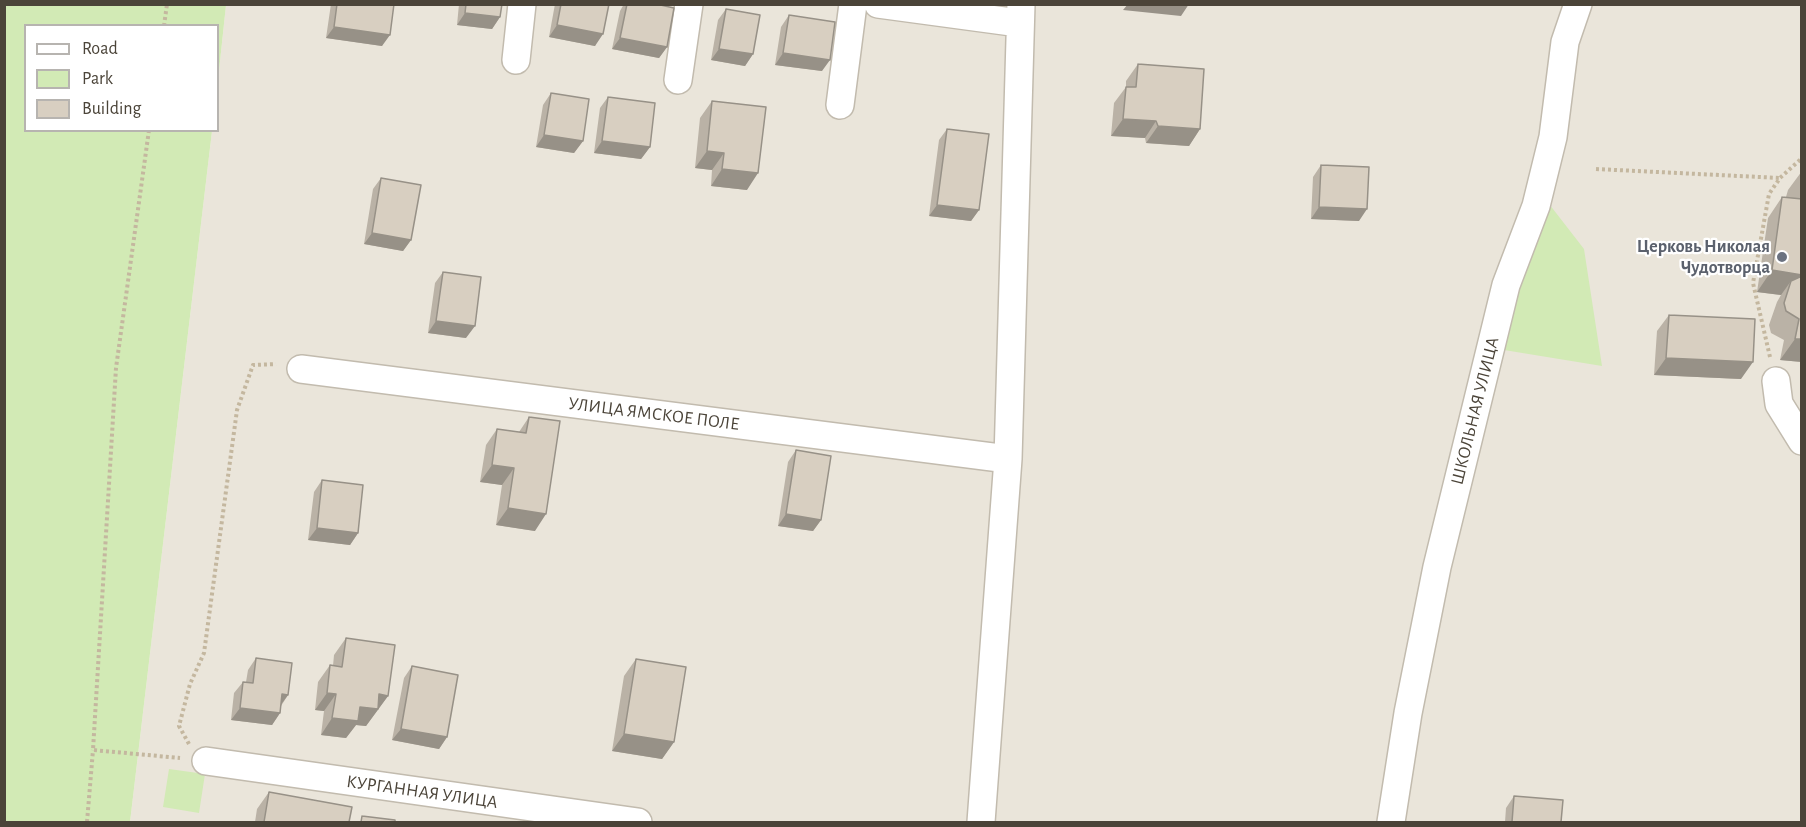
<!DOCTYPE html>
<html>
<head>
<meta charset="utf-8">
<style>
	body { margin:0 }
	#map { position:relative; width:1806px; height:827px; overflow:hidden; background:#f6f3ec; font-family:"Alegreya Sans",sans-serif }
	canvas { display:block }
	.frame { position:absolute; inset:0; border:6px solid #4b4439; pointer-events:none }
	.legend { position:absolute; left:24px; top:24px; width:195px; height:108px; box-sizing:border-box; background:#fff; border:2px solid #b7b4b0; margin:0; padding:8px 10px; list-style:none; font-size:18px; color:#4b4439 }
	.legend li { display:flex; align-items:center; gap:12px; height:30px }
	.legend b { width:30px; border:2px solid #b7b4b0 }
</style>
</head>
<body>
<div id="map">
<canvas width="1806" height="827"></canvas>
<div class="frame"></div>
<ul class="legend">
<li><b style="height:8px;background:#fff"></b>Road</li>
<li><b style="height:16px;background:#d2eab5"></b>Park</li>
<li><b style="height:16px;background:#d8cfc1"></b>Building</li>
</ul>
</div>
<script>
const c = document.querySelector('canvas').getContext('2d');
c.lineJoin = 'round';
function fill(path, color) { c.fillStyle = color; c.fill(path, 'evenodd'); }
const toPath = rows => new Path2D(rows.map(r => 'M' + r).join(''));
function strokePath(path, color, width, dash) { c.strokeStyle = color; c.lineWidth = width; c.lineCap = dash ? 'butt' : 'round'; c.setLineDash(dash || []); c.stroke(path); }
function drawText(font, color, halo, rows, align = 'center') {
  c.font = font + ' "Alegreya Sans",sans-serif'; c.lineWidth = 4.5; c.setLineDash([]); c.textBaseline = 'middle'; c.strokeStyle = halo; c.fillStyle = color; for (const [text, x, y, turn = 0] of rows) {
    c.save(); c.translate(x, y); c.rotate((+turn || 0) * Math.PI / 180); c.textAlign = isNaN(turn) ? turn : align; if (halo) c.strokeText(text, 0, 0); c.fillText(text, 0, 0); c.restore();
  }
}
const residential = toPath([
	[226,5,1801,5,1801,822,130,822,212,131,218,130,218,80]
]);
const green = toPath([
	[5,4,226,5,218,80,218,26,26,26,26,130,212,131,130,822,5,822],
	[1546,200,1584,249,1602,366,1504,350,1528,254],
	[169,769,205,774,199,813,163,807]
]);
const path = toPath([
	[164,26,167,4],
	[149,130,116,368,93,750,180,758],
	[1596,169,1780,178],
	[1770,357,1753,283,1769,194,1780,178,1802,158],
	[189,744,179,726,190,684,204,653,237,410,253,365,276,364],
	[87,822,93,750]
]);
const minor = toPath([
	[878,4,1019,23],
	[516,60,522,4],
	[678,80,689,4],
	[840,105,853,4],
	[301,369,1008,459],
	[1776,381,1779,404,1802,441],
	[206,761,638,822],
	[981,822,1008,459,1021,4],
	[1391,822,1408,713,1437,567,1506,285,1536,206,1553,137,1565,42,1578,4]
]);
const wall = toPath([
	[331,4,394,4,382,46,326,38],
	[459,4,502,4,500,17,492,29,457,25],
	[555,4,609,4,595,46,549,37],
	[624,4,656,4,667,47,659,58,612,49,620,11],
	[726,9,753,54,745,66,711,60,718,20],
	[789,15,822,71,775,65,781,27],
	[1138,64,1200,129,1189,146,1146,143,1145,138,1111,136,1114,103,1126,87,1126,81],
	[551,93,583,141,574,153,536,147,543,105],
	[608,97,650,147,641,159,594,153,600,108],
	[712,101,747,190,711,186,712,170,695,168,700,118],
	[947,129,979,210,971,221,929,216,939,140],
	[1321,165,1359,221,1311,219,1313,177],
	[1802,171,1802,362,1780,360,1784,340,1771,333,1769,325,1777,302,1781,295,1757,292,1768,218,1782,197,1786,197,1788,190],
	[381,178,411,240,403,251,364,244,373,189],
	[443,272,466,338,428,333,435,283],
	[1669,315,1741,379,1654,375,1657,331],
	[529,417,535,531,496,525,502,485,480,482,486,445,497,429,519,432],
	[796,450,821,520,813,531,778,526,788,462],
	[322,480,358,533,350,545,308,540,314,492],
	[346,638,388,696,366,726,356,725,346,738,321,735,324,711,315,710,318,682,330,665,333,666,334,655],
	[256,658,288,695,281,706,280,713,272,725,231,720,234,693,243,682,246,682,248,670],
	[636,659,674,742,662,759,612,751,624,676],
	[412,666,447,737,439,749,392,740,404,678],
	[269,792,349,822,255,822,257,809],
	[1514,796,1561,822,1505,822,1506,808]
]);
const shadedWall = toPath([
	[1128,4,1189,4,1181,16,1123,10],
	[465,13,500,17,492,29,457,25],
	[557,25,603,34,595,46,549,37],
	[334,27,390,35,382,46,326,38],
	[620,38,667,47,659,58,612,49],
	[719,49,753,54,745,66,711,60],
	[783,53,830,60,822,71,775,65],
	[1123,119,1156,121,1145,138,1111,136],
	[1158,126,1200,129,1189,146,1146,143],
	[544,135,583,141,574,153,536,147],
	[602,141,650,147,641,159,594,153],
	[707,151,724,153,712,170,695,168],
	[722,169,758,173,747,190,711,186],
	[937,205,979,210,971,221,929,216],
	[1319,207,1367,209,1359,221,1311,219],
	[372,233,411,240,403,251,364,244],
	[1772,270,1802,275,1802,277,1791,281,1781,295,1757,292],
	[436,321,475,326,466,338,428,333],
	[1795,339,1802,339,1802,362,1780,360],
	[1666,358,1753,362,1741,379,1654,375],
	[492,465,514,468,502,485,480,482],
	[508,508,546,514,535,531,496,525],
	[786,514,821,520,813,531,778,526],
	[317,528,358,533,350,545,308,540],
	[327,693,336,694,324,711,315,710],
	[282,694,288,695,280,706],
	[379,694,388,696,366,726,356,725,346,738,321,735,332,718,360,707],
	[240,708,280,713,272,725,231,720],
	[401,729,447,737,439,749,392,740],
	[624,734,674,742,662,759,612,751]
]);
const building = toPath([
	[337,4,394,4,390,35,334,27,337,4],
	[466,4,502,4,500,17,465,13,466,4],
	[561,4,609,4,603,34,557,25,561,4],
	[627,4,656,4,674,8,667,47,620,38,627,4],
	[726,9,760,15,753,54,719,49,726,9],
	[789,15,835,22,830,60,783,53,789,15],
	[1138,64,1204,69,1200,129,1158,126,1156,121,1123,119,1126,87,1136,87,1138,64],
	[551,93,589,99,583,141,544,135,551,93],
	[608,97,655,103,650,147,602,141,608,97],
	[712,101,766,107,758,173,722,169,724,153,707,151,712,101],
	[947,129,989,134,979,210,937,205,947,129],
	[1321,165,1369,167,1367,209,1319,207,1321,165],
	[381,178,421,185,411,240,372,233,381,178],
	[1782,197,1802,199,1802,275,1772,270,1782,197],
	[443,272,481,277,475,326,436,321,443,272],
	[1802,276,1802,339,1795,339,1799,319,1786,311,1784,303,1791,281,1802,276],
	[1669,315,1755,319,1753,362,1666,358,1669,315],
	[529,417,560,421,546,514,508,508,514,468,492,465,497,429,526,433,529,417],
	[796,450,831,456,821,520,786,514,796,450],
	[322,480,363,485,358,533,317,528,322,480],
	[346,638,395,645,388,696,379,694,378,709,360,707,358,721,332,718,336,694,327,693,330,665,342,667,346,638],
	[256,658,292,663,288,695,282,694,280,713,240,708,243,682,253,683,256,658],
	[636,659,686,667,674,742,624,734,636,659],
	[412,666,458,675,447,737,401,729,412,666],
	[269,792,352,807,349,822,264,822,269,792],
	[1514,796,1563,800,1561,822,1512,822,1514,796],
	[362,816,395,820,395,822,361,822,362,816]
]);
const markers = [
	[1782,257,6,"#6b7280"]
];
const worshipNames = [
	["Церковь Николая",1770,247],
	["Чудотворца",1770,268]
];
const streetNames = [
	["ШКОЛЬНАЯ УЛИЦА",1475,411,-76],
	["УЛИЦА ЯМСКОЕ ПОЛЕ",654,414,7],
	["КУРГАННАЯ УЛИЦА",422,792,8]
];
fill(residential, '#eae5da');
fill(green, '#d2eab5');
strokePath(minor, '#c2bbae', 30);
strokePath(path, '#c4b79f', 4, [3, 3]);
strokePath(minor, '#fff', 27);
fill(wall, '#bab2a6');
fill(shadedWall, '#979187');
fill(building, '#d8cfc1');
strokePath(building, '#979187', 1.5);
for (const [x, y, r, color] of markers) { const dot = new Path2D(); dot.arc(x, y, r, 0, 2 * Math.PI); c.fillStyle = color; c.fill(dot); strokePath(dot, '#fff', 2); }
drawText('bold 18px', '#5b616d', '#fff', worshipNames, 'right');
drawText('18px', '#4b4439', '#fff', streetNames);
</script>
</body>
</html>
